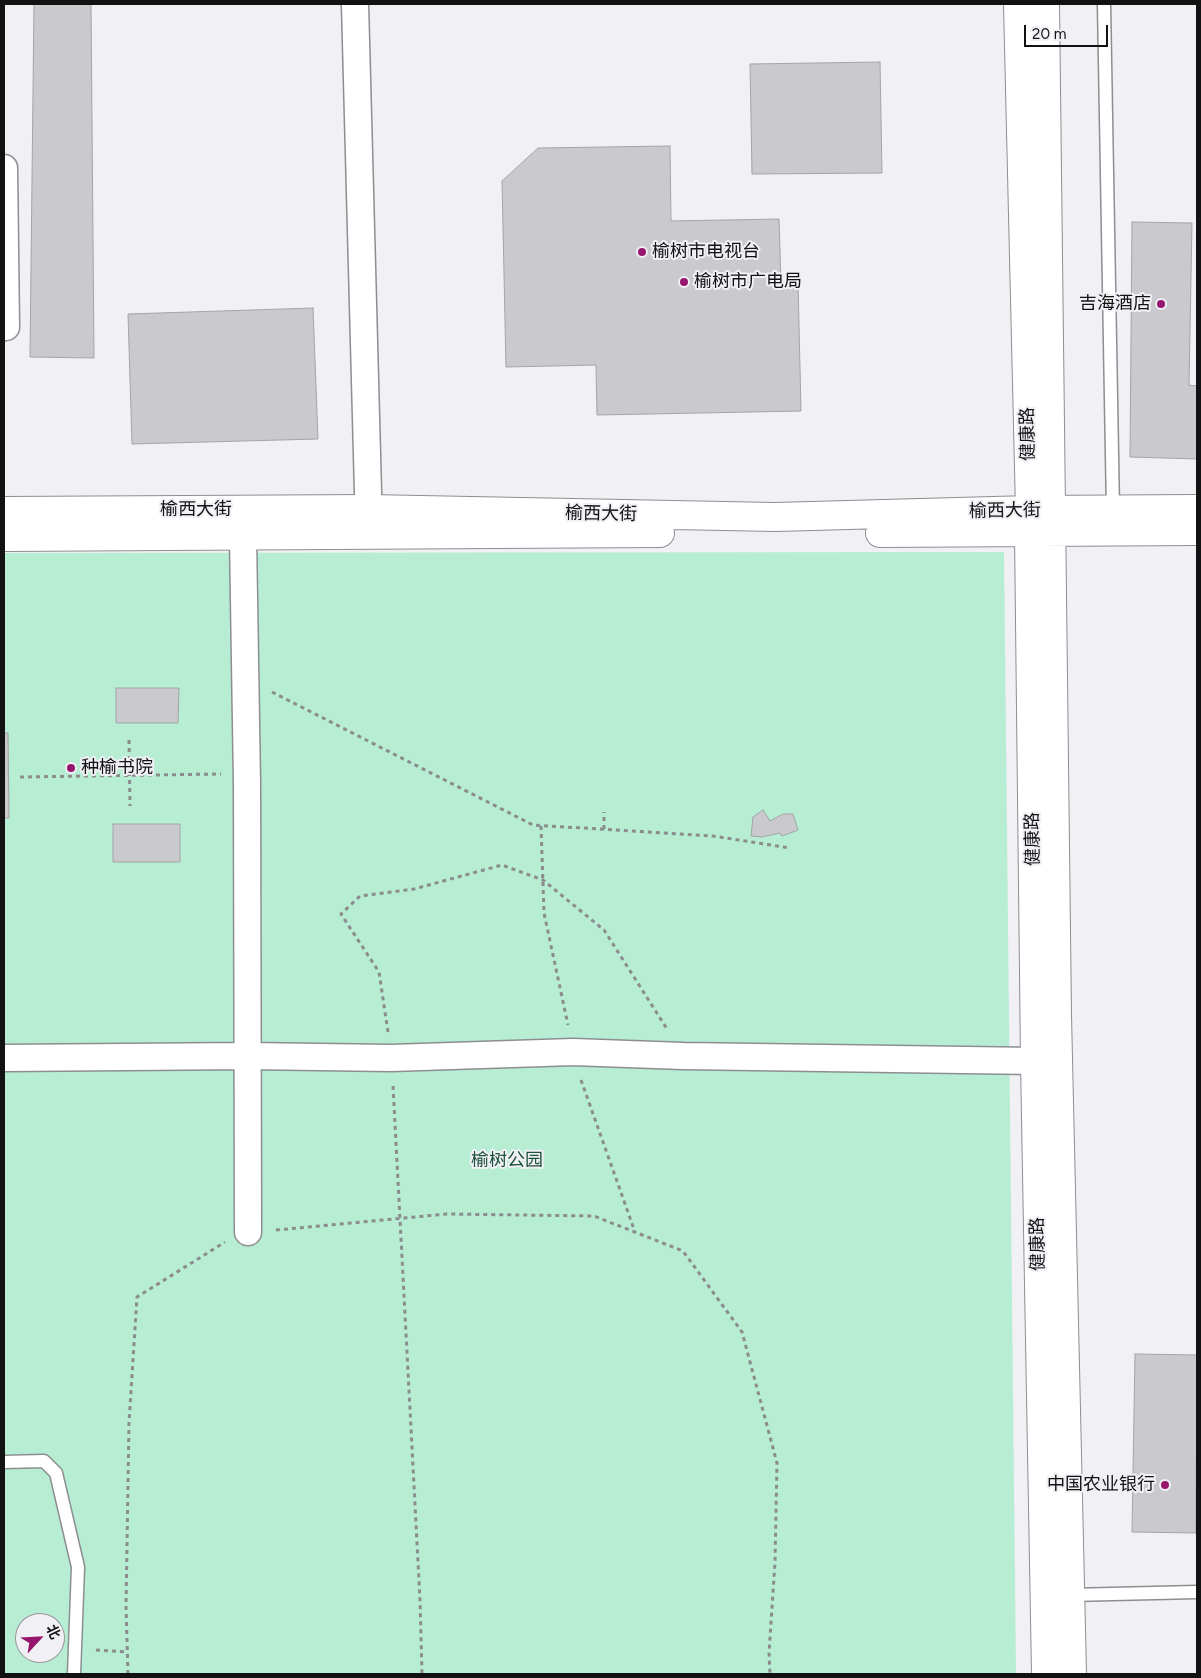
<!DOCTYPE html>
<html>
<head>
<meta charset="utf-8">
<style>
	body { margin:0 }
	#map { position:relative; width:1201px; height:1678px; overflow:hidden; background:#f0f0f5; font-family:Figtree,"Noto Sans SC",sans-serif }
	canvas { display:block }
	.frame { position:absolute; inset:0; border:5px solid #121213; pointer-events:none }
	.north { position:absolute; left:15px; top:1613px; width:50px; height:50px; box-sizing:border-box; background:#f0f0f5; border:1px solid #97979b; border-radius:50%; rotate:65deg; font-size:14px; font-weight:700; line-height:20px; text-align:center; color:#121213 }
	.north::after { content:''; display:block; margin:auto; width:18px; height:22px; background:#97166d; clip-path:polygon(50% 0,100% 100%,50% 72%,0 100%) }
	.scale { position:absolute; left:1024px; top:25px; width:84px; height:22px; box-sizing:border-box; border:2px solid #121213; border-top:0; padding-left:6px; font-size:15px; line-height:18px; white-space:nowrap; color:#121213; -webkit-text-stroke:4px #f0f0f5; paint-order:stroke }
</style>
</head>
<body>
<div id="map">
<canvas width="1201" height="1678"></canvas>
<div class="frame"></div>
<div class="north">北</div>
<div class="scale">20 m</div>
</div>
<script>
const c = document.querySelector('canvas').getContext('2d');
c.lineJoin = 'round';
function fill(path, color) { c.fillStyle = color; c.fill(path, 'evenodd'); }
const toPath = rows => new Path2D(rows.map(r => 'M' + r).join(''));
function strokePath(path, color, width, dash) { c.strokeStyle = color; c.lineWidth = width; c.lineCap = dash ? 'butt' : 'round'; c.setLineDash(dash || []); c.stroke(path); }
function drawText(font, color, halo, rows, align = 'center') {
  c.font = font + ' Figtree,"Noto Sans SC",sans-serif'; c.lineWidth = 4; c.setLineDash([]); c.textBaseline = 'middle'; c.strokeStyle = halo; c.fillStyle = color; for (const [text, x, y, turn = 0] of rows) {
    c.save(); c.translate(x, y); c.rotate((+turn || 0) * Math.PI / 180); c.textAlign = isNaN(turn) ? turn : align; if (halo) c.strokeText(text, 0, 0); c.fillText(text, 0, 0); c.restore();
  }
}
const green = toPath([
	[1004,552,1016,1674,4,1674,4,553],
	[25,1623,55,1623,55,1653,25,1653]
]);
const building = toPath([
	[34,4,91,4,94,358,30,357,34,4],
	[880,62,882,173,752,174,750,64,880,62],
	[670,146,671,221,779,219,781,283,798,282,801,411,597,415,596,365,506,367,502,181,538,148,670,146],
	[1132,222,1192,223,1189,385,1197,386,1197,459,1130,457,1132,222],
	[313,308,318,439,132,444,128,314,313,308],
	[116,688,179,688,178,723,116,723,116,688],
	[4,733,8,733,9,818,4,818,4,733],
	[763,810,770,821,783,814,793,814,798,830,782,836,780,833,762,837,751,836,753,817,763,810],
	[113,824,180,824,180,862,113,862,113,824],
	[1135,1354,1197,1355,1196,1533,1132,1532,1135,1354]
]);
const path = toPath([
	[272,692,533,825,713,836,790,848],
	[129,740,130,806],
	[20,777,221,774],
	[541,826,544,913,568,1025],
	[604,829,604,812],
	[388,1032,379,972,341,914,360,896,414,889,502,865,543,880,604,930,667,1029],
	[581,1080,635,1232],
	[393,1086,420,1600,422,1674],
	[276,1230,447,1214,594,1216,683,1251,742,1332,777,1463,775,1562,769,1653,770,1674],
	[96,1650,127,1652],
	[128,1674,126,1607,129,1423,137,1297,225,1242]
]);
const lane = toPath([
	[1104,4,1113,511],
	[4,1462,44,1461,56,1473,78,1567,74,1674],
	[1070,1595,1197,1592]
]);
const street = toPath([
	[355,4,369,530],
	[4,168,6,327,4,327],
	[243,537,247,784,248,1232],
	[4,1058,247,1056,391,1058,573,1052,683,1056,1035,1061]
]);
const secondary = toPath([
	[1018,4,1030,510,1029,532,1035,1061,1046,1674],
	[1045,4,1057,1015,1072,1674],
	[4,511,369,509,775,517,1030,510,1197,509],
	[880,533,1197,531],
	[4,537,660,533]
]);
const markers = [
	[642,252,5,"#97166d"],
	[684,282,5,"#97166d"],
	[1161,304,5,"#97166d"],
	[71,768,5,"#97166d"],
	[1165,1485,5,"#97166d"]
];
const poiNames = [
	["榆树市电视台",652,252],
	["榆树市广电局",694,282],
	["吉海酒店",1151,304,"right"],
	["种榆书院",81,768],
	["中国农业银行",1155,1485,"right"]
];
const streetNames = [
	["健康路",1028,434,-91],
	["榆西大街",196,510],
	["榆西大街",1005,511,-1],
	["榆西大街",601,514,1],
	["健康路",1033,839,-91],
	["健康路",1038,1244,-91]
];
const parkNames = [
	["榆树公园",507,1161]
];
fill(green, '#b7edd3');
fill(building, '#cacace');
strokePath(building, '#a3a4a8', 1);
strokePath(lane, '#8d8e92', 15);
strokePath(street, '#8d8e92', 29);
strokePath(secondary, '#8d8e92', 30);
strokePath(path, '#8c8c8f', 3, [4, 4]);
strokePath(lane, '#fff', 12);
strokePath(street, '#fff', 26);
strokePath(secondary, '#fff', 28);
for (const [x, y, r, color] of markers) { const dot = new Path2D(); dot.arc(x, y, r, 0, 2 * Math.PI); c.fillStyle = color; c.fill(dot); strokePath(dot, '#f0f0f5', 2); }
drawText('18px', '#121213', '#f0f0f5', poiNames, 'left');
drawText('18px', '#121213', '#f0f0f5', streetNames);
drawText('18px', '#1c513c', '#f0f0f5', parkNames);
</script>
</body>
</html>
